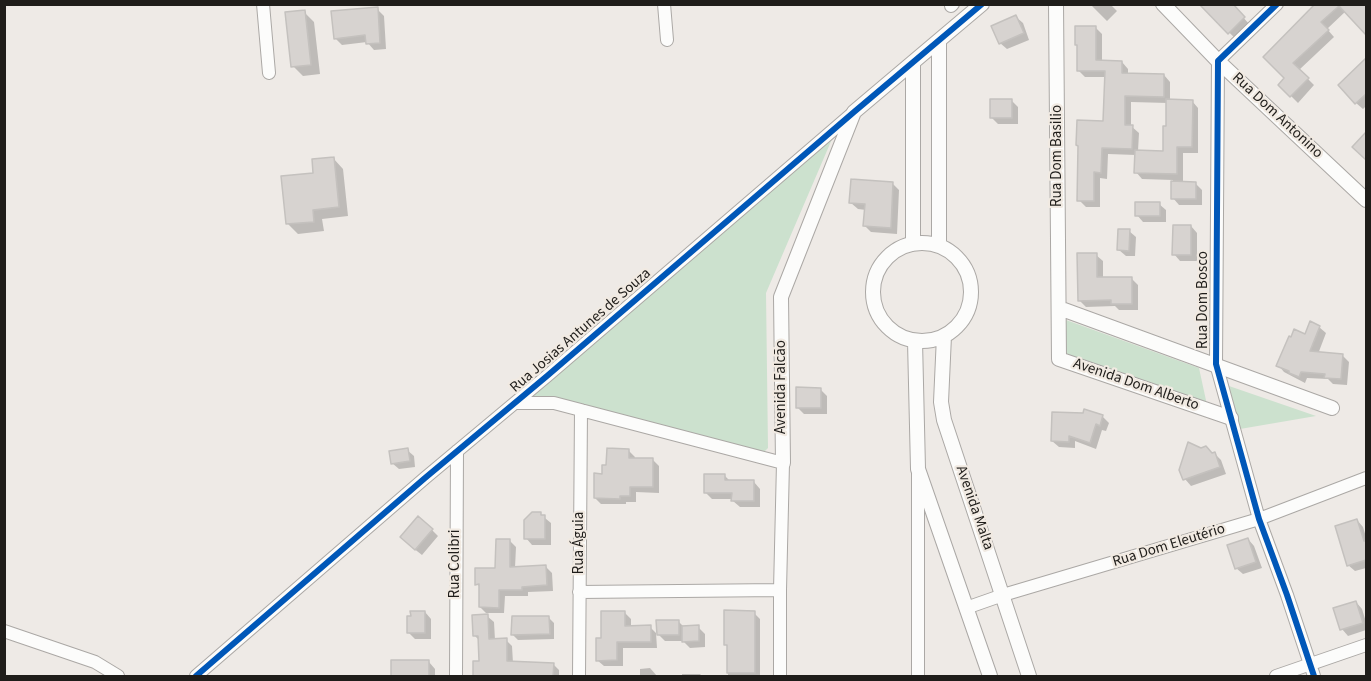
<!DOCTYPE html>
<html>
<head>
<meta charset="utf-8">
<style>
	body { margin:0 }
	#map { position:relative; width:1371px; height:681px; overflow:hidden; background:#eeeae6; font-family:"Source Sans 3",sans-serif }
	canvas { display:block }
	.frame { position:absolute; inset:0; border:6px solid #1f1d1a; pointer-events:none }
</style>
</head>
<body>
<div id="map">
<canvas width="1371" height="681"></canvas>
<div class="frame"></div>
</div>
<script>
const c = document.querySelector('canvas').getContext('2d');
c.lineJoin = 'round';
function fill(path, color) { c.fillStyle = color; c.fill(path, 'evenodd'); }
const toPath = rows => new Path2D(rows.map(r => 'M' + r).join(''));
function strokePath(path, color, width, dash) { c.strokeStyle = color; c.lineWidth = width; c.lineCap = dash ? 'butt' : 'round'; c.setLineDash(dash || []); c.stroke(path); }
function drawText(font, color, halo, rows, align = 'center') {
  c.font = font + ' "Source Sans 3",sans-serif'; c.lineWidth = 4.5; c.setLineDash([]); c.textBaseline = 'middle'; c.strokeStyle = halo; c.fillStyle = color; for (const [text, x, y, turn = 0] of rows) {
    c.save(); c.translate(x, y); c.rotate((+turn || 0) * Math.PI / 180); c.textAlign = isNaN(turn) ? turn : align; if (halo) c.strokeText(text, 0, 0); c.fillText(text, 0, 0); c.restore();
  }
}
const green = toPath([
	[832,139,766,293,768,448,764,452,552,396,531,396],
	[1066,320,1199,368,1207,405,1065,356],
	[1229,386,1316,416,1240,429]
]);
const shadow = toPath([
	[1094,4,1110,4,1117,11,1107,21,1092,6],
	[1231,4,1250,25,1236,39,1214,18],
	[1318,4,1363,4,1366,8,1366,33,1346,11,1327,29,1334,37,1299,70,1314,85,1298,103,1280,85,1286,78],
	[377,9,384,16,386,49,374,50,367,42,342,45,335,38],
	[304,12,314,22,320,74,303,76,293,66],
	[1016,17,1023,23,1029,40,1007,49,1000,43],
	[1095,27,1102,34,1102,62,1122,62,1128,69,1128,75,1164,75,1170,82,1170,101,1192,101,1198,108,1198,153,1183,153,1183,183,1195,183,1202,190,1202,205,1179,205,1173,198,1173,180,1142,179,1136,172,1136,155,1108,154,1107,179,1100,178,1100,207,1086,207,1079,200,1105,123,1106,77,1085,77,1078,70],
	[1131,102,1168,103,1165,153,1138,151,1139,133,1131,126],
	[1366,58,1366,106,1363,109,1356,103,1363,62],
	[1011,100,1018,107,1018,124,998,124,991,117],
	[333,158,343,169,348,216,322,219,324,231,298,234,288,224,315,174],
	[892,183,899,190,897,234,871,232,865,226,866,210,858,209,851,203],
	[1159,204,1166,210,1166,222,1143,222,1137,215],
	[1191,226,1197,233,1197,261,1180,261,1174,254],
	[1129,231,1136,237,1135,256,1126,256,1119,250],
	[1096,255,1103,261,1103,279,1132,279,1138,285,1138,310,1119,310,1115,306,1086,307,1079,300],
	[1319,327,1326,333,1318,354,1342,355,1349,362,1347,385,1333,384,1328,379,1307,378,1305,383,1284,372,1278,365,1306,336],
	[820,389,827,396,827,414,804,414,797,407],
	[1102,416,1109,423,1106,431,1102,430,1096,449,1075,441,1075,448,1059,447,1052,441],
	[407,450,414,456,415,467,399,469,392,463],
	[628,450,635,457,634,460,653,460,659,466,659,493,636,492,636,502,626,502,626,504,601,504,595,498,603,475],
	[1213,454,1215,454,1221,460,1226,474,1191,486,1185,479],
	[725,476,731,482,754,482,760,489,760,507,740,507,733,501,733,499,712,499,705,492],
	[540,514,551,523,551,545,532,545,526,538],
	[1357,520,1363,527,1366,537,1366,568,1355,571,1348,565],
	[432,530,438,536,422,555,408,544],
	[1248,539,1254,546,1262,568,1243,574,1236,568],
	[510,541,516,547,515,568,546,567,552,573,553,591,528,592,528,596,505,596,504,613,486,613,480,607,481,588,477,584,496,569],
	[1356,602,1362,609,1366,622,1366,630,1348,636,1342,629],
	[425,612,431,619,431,639,415,639,409,633,412,618],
	[625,613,631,619,631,627,650,627,656,633,657,648,623,648,623,666,604,666,597,660,603,639],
	[754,613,760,619,760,676,728,676,728,647,726,645],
	[487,616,494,622,495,640,506,640,512,646,513,663,553,664,559,670,559,676,474,676,475,663,480,663,480,641,475,636],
	[549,618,554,623,554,639,518,640,512,634],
	[678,621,684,627,698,627,705,634,705,647,690,648,683,641,665,641,658,634],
	[393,661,429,662,435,669,435,676,392,676],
	[650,668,657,676,682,676,682,674,700,674,702,676,640,676,640,669]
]);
const building = toPath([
	[1199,4,1233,4,1245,17,1228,34,1199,4],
	[1315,4,1366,4,1366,35,1339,6,1321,22,1329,30,1293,63,1309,78,1290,97,1278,85,1284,78,1263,57,1315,4],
	[378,7,380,43,366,44,365,35,334,39,331,11,378,7],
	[305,10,311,65,291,67,285,12,305,10],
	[1016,15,1024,33,999,44,991,26,1016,15],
	[1075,26,1096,26,1096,60,1122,61,1122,73,1164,74,1164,97,1125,96,1125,125,1133,125,1132,149,1102,148,1101,173,1094,172,1094,201,1077,201,1078,146,1076,145,1077,120,1103,121,1105,71,1077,71,1077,45,1075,45,1075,26],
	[1366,58,1366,94,1355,104,1338,85,1366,58],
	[990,99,1012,99,1012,118,990,118,990,99],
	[1166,99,1193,100,1192,147,1177,147,1177,174,1134,173,1135,150,1163,151,1163,126,1166,126,1166,99],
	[1366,132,1366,160,1352,147,1366,132],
	[334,157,339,207,313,210,314,222,286,224,281,176,313,173,312,159,334,157],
	[851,179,893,182,891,228,863,226,865,204,849,203,851,179],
	[1171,181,1196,182,1196,199,1171,199,1171,181],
	[1135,202,1160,202,1160,216,1135,216,1135,202],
	[1173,225,1191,225,1191,255,1172,255,1173,225],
	[1118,229,1130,229,1129,251,1117,250,1118,229],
	[1077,253,1097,253,1097,277,1132,277,1132,304,1111,304,1111,300,1078,301,1077,253],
	[1310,321,1320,326,1310,351,1343,354,1341,379,1324,378,1325,374,1301,372,1299,377,1289,373,1289,371,1276,366,1289,336,1291,337,1294,329,1305,334,1310,321],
	[796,387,821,388,821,408,796,408,796,387],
	[1084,409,1103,415,1100,426,1096,424,1090,443,1069,436,1069,442,1051,441,1052,412,1083,413,1084,409],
	[1188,442,1201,448,1206,446,1212,453,1215,452,1220,467,1183,480,1179,470,1188,442],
	[408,448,410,461,391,464,389,451,408,448],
	[607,448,629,449,629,458,653,458,653,487,630,487,630,496,620,496,620,499,594,498,594,473,602,474,602,465,606,465,607,448],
	[704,474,725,474,725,480,754,480,754,501,731,501,732,493,704,493,704,474],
	[532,512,541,512,541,515,545,515,545,539,524,539,524,520,532,512],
	[418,516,433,529,415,550,400,537,418,516],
	[1357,519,1364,541,1366,540,1366,560,1347,566,1335,526,1357,519],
	[1248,538,1256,562,1235,569,1227,545,1248,538],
	[496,539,510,539,510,567,546,565,547,585,522,587,522,590,499,590,499,608,479,607,479,584,475,585,475,568,495,568,496,539],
	[1356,601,1363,623,1340,630,1333,608,1356,601],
	[724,610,755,611,755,673,727,673,727,645,724,645,724,610],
	[410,611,425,611,425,633,407,633,407,616,411,616,410,611],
	[601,611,625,611,625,626,651,625,651,642,617,642,617,660,596,661,596,638,601,638,601,611],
	[488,614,489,639,507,638,507,661,554,663,553,676,473,676,473,661,479,661,478,636,473,636,472,615,488,614],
	[512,616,549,616,550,634,511,635,512,616],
	[656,620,679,620,679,635,657,635,656,620],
	[699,625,699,641,682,642,682,626,699,625],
	[391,660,429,660,429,676,391,676,391,660]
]);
const minor = toPath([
	[263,4,269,73],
	[664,4,667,40],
	[1277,4,1218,61,1216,364,1259,519,1287,595,1314,676],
	[951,6,953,4],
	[515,403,554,403,783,463,780,590,780,676],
	[918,474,918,676],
	[579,592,780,590],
	[966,608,1003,595,1259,519,1366,478],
	[4,631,95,662,118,676],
	[196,676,425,478,547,376,854,112],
	[456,676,457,451],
	[579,676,581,410],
	[1276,676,1366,645]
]);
const tertiary = toPath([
	[1056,4,1059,359,1231,418],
	[1163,4,1218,61,1366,200],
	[939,41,939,246],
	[913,63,913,244],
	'873 292a49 49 0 1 1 98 0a49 49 0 1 1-98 0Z',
	[1059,308,1332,408],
	[944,336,941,402,944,420,1029,676],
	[915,341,918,469,990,676],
	[783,463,781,297,854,112,982,4]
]);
const cycleway = toPath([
	[1277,4,1218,61,1216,364,1259,519,1287,595,1314,676],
	[196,676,425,478,547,376,854,112,982,4]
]);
const streetNames = [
	["Rua Dom Antonino",1277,116,43],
	["Rua Dom Basilio",1058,156,-90],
	["Rua Dom Bosco",1204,300,-90],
	["Rua Josias Antunes de Souza",581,331,-41],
	["Avenida Dom Alberto",1136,385,19],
	["Avenida Falcão",782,387,-90],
	["Avenida Malta",974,508,71],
	["Rua Águia",580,543,-90],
	["Rua Dom Eleutério",1169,546,-17],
	["Rua Colibri",456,564,-90]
];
fill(green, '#cce1ce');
fill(shadow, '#0003');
fill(building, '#d7d3d0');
strokePath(building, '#c4c1be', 1.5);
strokePath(minor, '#aba8a5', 14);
strokePath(tertiary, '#aba8a5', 16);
strokePath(minor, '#fcfcfb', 12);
strokePath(tertiary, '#fcfcfb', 14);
strokePath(cycleway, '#0057b8', 6);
drawText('15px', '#1f1d1a', '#f1eae2', streetNames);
</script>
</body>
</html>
